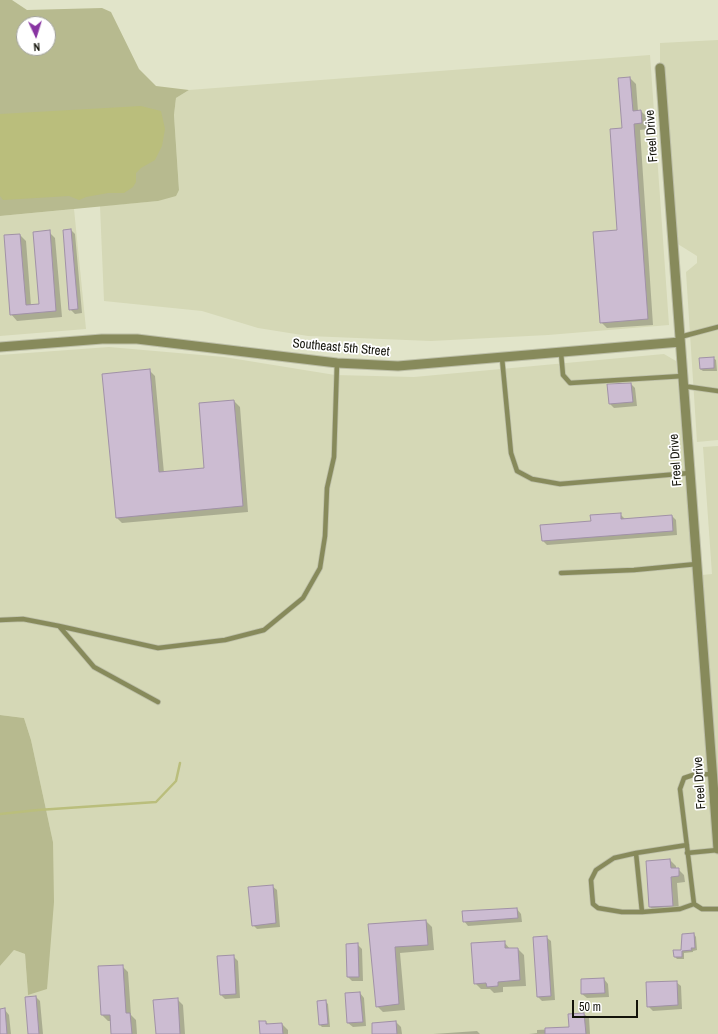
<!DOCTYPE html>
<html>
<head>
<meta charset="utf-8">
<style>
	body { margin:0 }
	#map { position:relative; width:718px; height:1034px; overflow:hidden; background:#e1e4c9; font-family:"Archivo Narrow",sans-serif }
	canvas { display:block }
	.north { position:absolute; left:16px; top:16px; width:40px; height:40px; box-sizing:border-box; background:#fff; border:1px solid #a1a19d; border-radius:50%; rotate:176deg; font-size:11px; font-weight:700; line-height:16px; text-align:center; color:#13130a }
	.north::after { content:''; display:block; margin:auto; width:14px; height:18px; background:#8834a2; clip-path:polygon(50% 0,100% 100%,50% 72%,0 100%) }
	.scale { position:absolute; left:572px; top:1000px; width:66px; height:18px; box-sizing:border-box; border:2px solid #13130a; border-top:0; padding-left:5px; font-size:12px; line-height:14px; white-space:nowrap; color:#13130a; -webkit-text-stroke:3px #fff; paint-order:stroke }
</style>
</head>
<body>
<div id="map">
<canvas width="718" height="1034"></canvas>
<div class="north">N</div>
<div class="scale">50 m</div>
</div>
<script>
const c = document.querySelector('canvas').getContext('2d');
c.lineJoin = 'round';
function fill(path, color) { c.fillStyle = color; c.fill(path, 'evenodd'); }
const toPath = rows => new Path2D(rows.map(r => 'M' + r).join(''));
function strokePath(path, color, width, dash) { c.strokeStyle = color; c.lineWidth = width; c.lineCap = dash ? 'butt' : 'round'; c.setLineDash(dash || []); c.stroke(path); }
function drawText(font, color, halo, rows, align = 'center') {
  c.font = font + ' "Archivo Narrow",sans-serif'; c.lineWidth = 3.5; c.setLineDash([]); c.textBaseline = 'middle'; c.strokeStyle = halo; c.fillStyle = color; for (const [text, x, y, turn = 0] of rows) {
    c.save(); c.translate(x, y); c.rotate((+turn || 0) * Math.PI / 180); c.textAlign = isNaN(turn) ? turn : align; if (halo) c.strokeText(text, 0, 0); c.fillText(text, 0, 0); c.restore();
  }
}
const built = toPath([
	[718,40,718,440,697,442,686,272,697,263,697,256,673,241,660,68,660,43],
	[650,55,669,325,548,335,431,341,308,336,258,328,202,311,104,301,100,206,158,201,179,190,174,115,176,98,189,90],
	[74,209,86,329,0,336,0,216],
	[109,347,224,357,335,375,414,377,664,354,676,361,693,576,712,574,703,447,718,446,718,1034,0,1034,0,966,14,950,25,954,28,995,53,842,31,740,24,718,0,715,0,355]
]);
const green = toPath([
	[0,0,12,0,27,10,102,8,111,12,139,69,156,86,189,90,176,98,174,115,179,190,176,196,158,201,0,216],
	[24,24,48,24,48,48,24,48],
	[0,715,24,718,31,740,53,842,54,902,47,989,28,995,25,954,14,950,0,966]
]);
const water = toPath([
	[141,106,161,111,165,129,162,146,155,160,141,168,136,173,136,182,133,187,124,193,108,193,86,197,79,200,69,196,3,200,0,196,0,114]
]);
const shadow = toPath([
	[630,78,636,84,638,111,641,111,647,117,648,129,640,130,653,325,607,328,601,322,618,231,623,129],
	[71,230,75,234,82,313,75,314,70,309],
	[49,232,55,238,62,317,17,321,11,314,20,235,26,241,31,306,40,305],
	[713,358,716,360,717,371,703,371,700,369],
	[149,370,155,376,164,473,205,469,234,401,240,407,248,512,122,523,116,517],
	[631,384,635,388,637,406,614,408,610,404],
	[620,514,625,519,672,516,676,520,677,535,547,545,543,541,592,522],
	[670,860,676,866,676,869,678,869,684,875,685,882,677,883,679,911,656,913,650,907],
	[272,886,277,890,280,927,257,929,253,925],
	[517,909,521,914,522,922,468,926,464,921],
	[426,921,432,927,434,950,400,953,405,1010,383,1012,377,1006,369,925],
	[694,934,696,937,697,950,693,951,693,952,684,953,684,959,677,959,675,957,682,951],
	[546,937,551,941,555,1000,542,1001,538,997],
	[504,942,510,949,518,949,524,955,526,986,503,987,503,992,494,993,490,989,481,989,475,983],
	[357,944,362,949,363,981,352,981,348,977],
	[233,956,238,961,240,998,225,999,221,995,218,957],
	[122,966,128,972,131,1015,136,1020,137,1034,112,1034,111,1021,108,1021,102,1015],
	[604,979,608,984,609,997,587,998,582,994,582,980],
	[676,982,681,986,682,1009,653,1011,648,1006],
	[360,993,364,998,366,1026,353,1027,348,1023],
	[36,997,40,1001,43,1034,29,1034],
	[177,999,183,1005,185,1034,157,1034],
	[325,1001,328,1004,330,1027,322,1027,320,1025],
	[5,1010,9,1015,11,1034,0,1034,0,1011],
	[584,1014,589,1018,590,1034,570,1034,569,1015],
	[266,1022,269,1025,282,1024,288,1030,288,1034,261,1034],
	[396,1022,401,1027,402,1034,373,1034],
	[556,1029,560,1034,529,1034,537,1033,537,1030],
	[477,1031,480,1034,433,1034]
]);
const stream = toPath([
	[0,814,38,810,156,802,176,781,180,763]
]);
const building = toPath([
	[630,77,633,111,641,110,642,123,634,124,648,319,600,323,593,232,617,230,610,129,622,128,618,78,630,77],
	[71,229,78,309,69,310,63,230,71,229],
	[50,230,56,311,10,315,4,235,20,234,26,305,39,304,33,232,50,230],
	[714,357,714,368,700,369,699,358,714,357],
	[150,369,159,472,204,468,199,403,234,400,243,506,116,518,102,374,150,369],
	[631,383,633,402,609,404,607,384,631,383],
	[621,513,621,519,672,515,673,531,542,541,540,525,591,521,590,515,621,513],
	[670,859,671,868,679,868,679,876,671,877,673,906,649,907,646,861,670,859],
	[273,885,276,923,252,926,248,887,273,885],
	[517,908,518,918,463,922,462,911,517,908],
	[426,920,428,945,395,947,399,1004,376,1007,368,924,426,920],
	[694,933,695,948,691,948,692,950,682,951,682,957,674,957,673,950,681,950,682,934,694,933],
	[547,936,551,996,537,997,533,937,547,936],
	[505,941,505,948,518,948,520,980,498,982,498,986,487,987,486,983,474,984,471,943,505,941],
	[358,943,359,977,347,977,346,944,358,943],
	[234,955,236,994,220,995,217,956,234,955],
	[123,965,126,1013,130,1013,132,1034,111,1034,110,1015,101,1015,98,966,123,965],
	[604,978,605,993,581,994,581,979,604,978],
	[677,981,678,1005,647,1007,646,982,677,981],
	[360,992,363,1022,347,1023,345,993,360,992],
	[36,996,39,1034,28,1034,25,997,36,996],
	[178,998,180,1034,156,1034,153,1000,178,998],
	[326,1000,328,1024,319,1025,317,1001,326,1000],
	[5,1008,7,1034,0,1034,0,1009,5,1008],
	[584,1013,586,1034,545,1034,545,1028,569,1027,568,1014,584,1013],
	[259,1021,266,1021,266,1024,282,1023,283,1034,260,1034,259,1021],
	[396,1021,397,1034,372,1034,372,1023,396,1021]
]);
const service = toPath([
	[680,337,718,327],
	[561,353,563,375,570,383,683,376],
	[502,358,511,453,517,471,532,479,560,484,690,473],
	[683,386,718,391],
	[561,573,634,570,697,564],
	[0,620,23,619,59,626,94,667,158,702],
	[59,626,158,648,225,640,264,630,303,598,320,568,325,536,327,488,334,457,337,363],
	[712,774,693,775,684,778,680,789,694,904,702,909,718,909],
	[687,845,636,853,642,912,680,909,694,904],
	[636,853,614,858,596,870,591,880,592,893,593,904,598,908,622,912,642,912],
	[687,853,718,850]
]);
const minor = toPath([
	[660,68,718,849],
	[0,347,102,339,137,339,337,363,398,366,680,342]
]);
const streetNames = [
	["Freel Drive",652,136,-94],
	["Southeast 5th Street",341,348,5],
	["Freel Drive",676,460,-94],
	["Freel Drive",700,783,-94]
];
fill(built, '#d5d8b6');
fill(green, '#b7ba8f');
fill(water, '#babe7c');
fill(shadow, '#0003');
strokePath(stream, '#babe7c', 2.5);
fill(building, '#ccbcd2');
strokePath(building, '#a192a7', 1);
strokePath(service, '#bcbea7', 6);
strokePath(minor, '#bcbea7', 11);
strokePath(service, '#878a5b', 4.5);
strokePath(minor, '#878a5b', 9);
drawText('13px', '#13130a', '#fff', streetNames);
</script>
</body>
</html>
